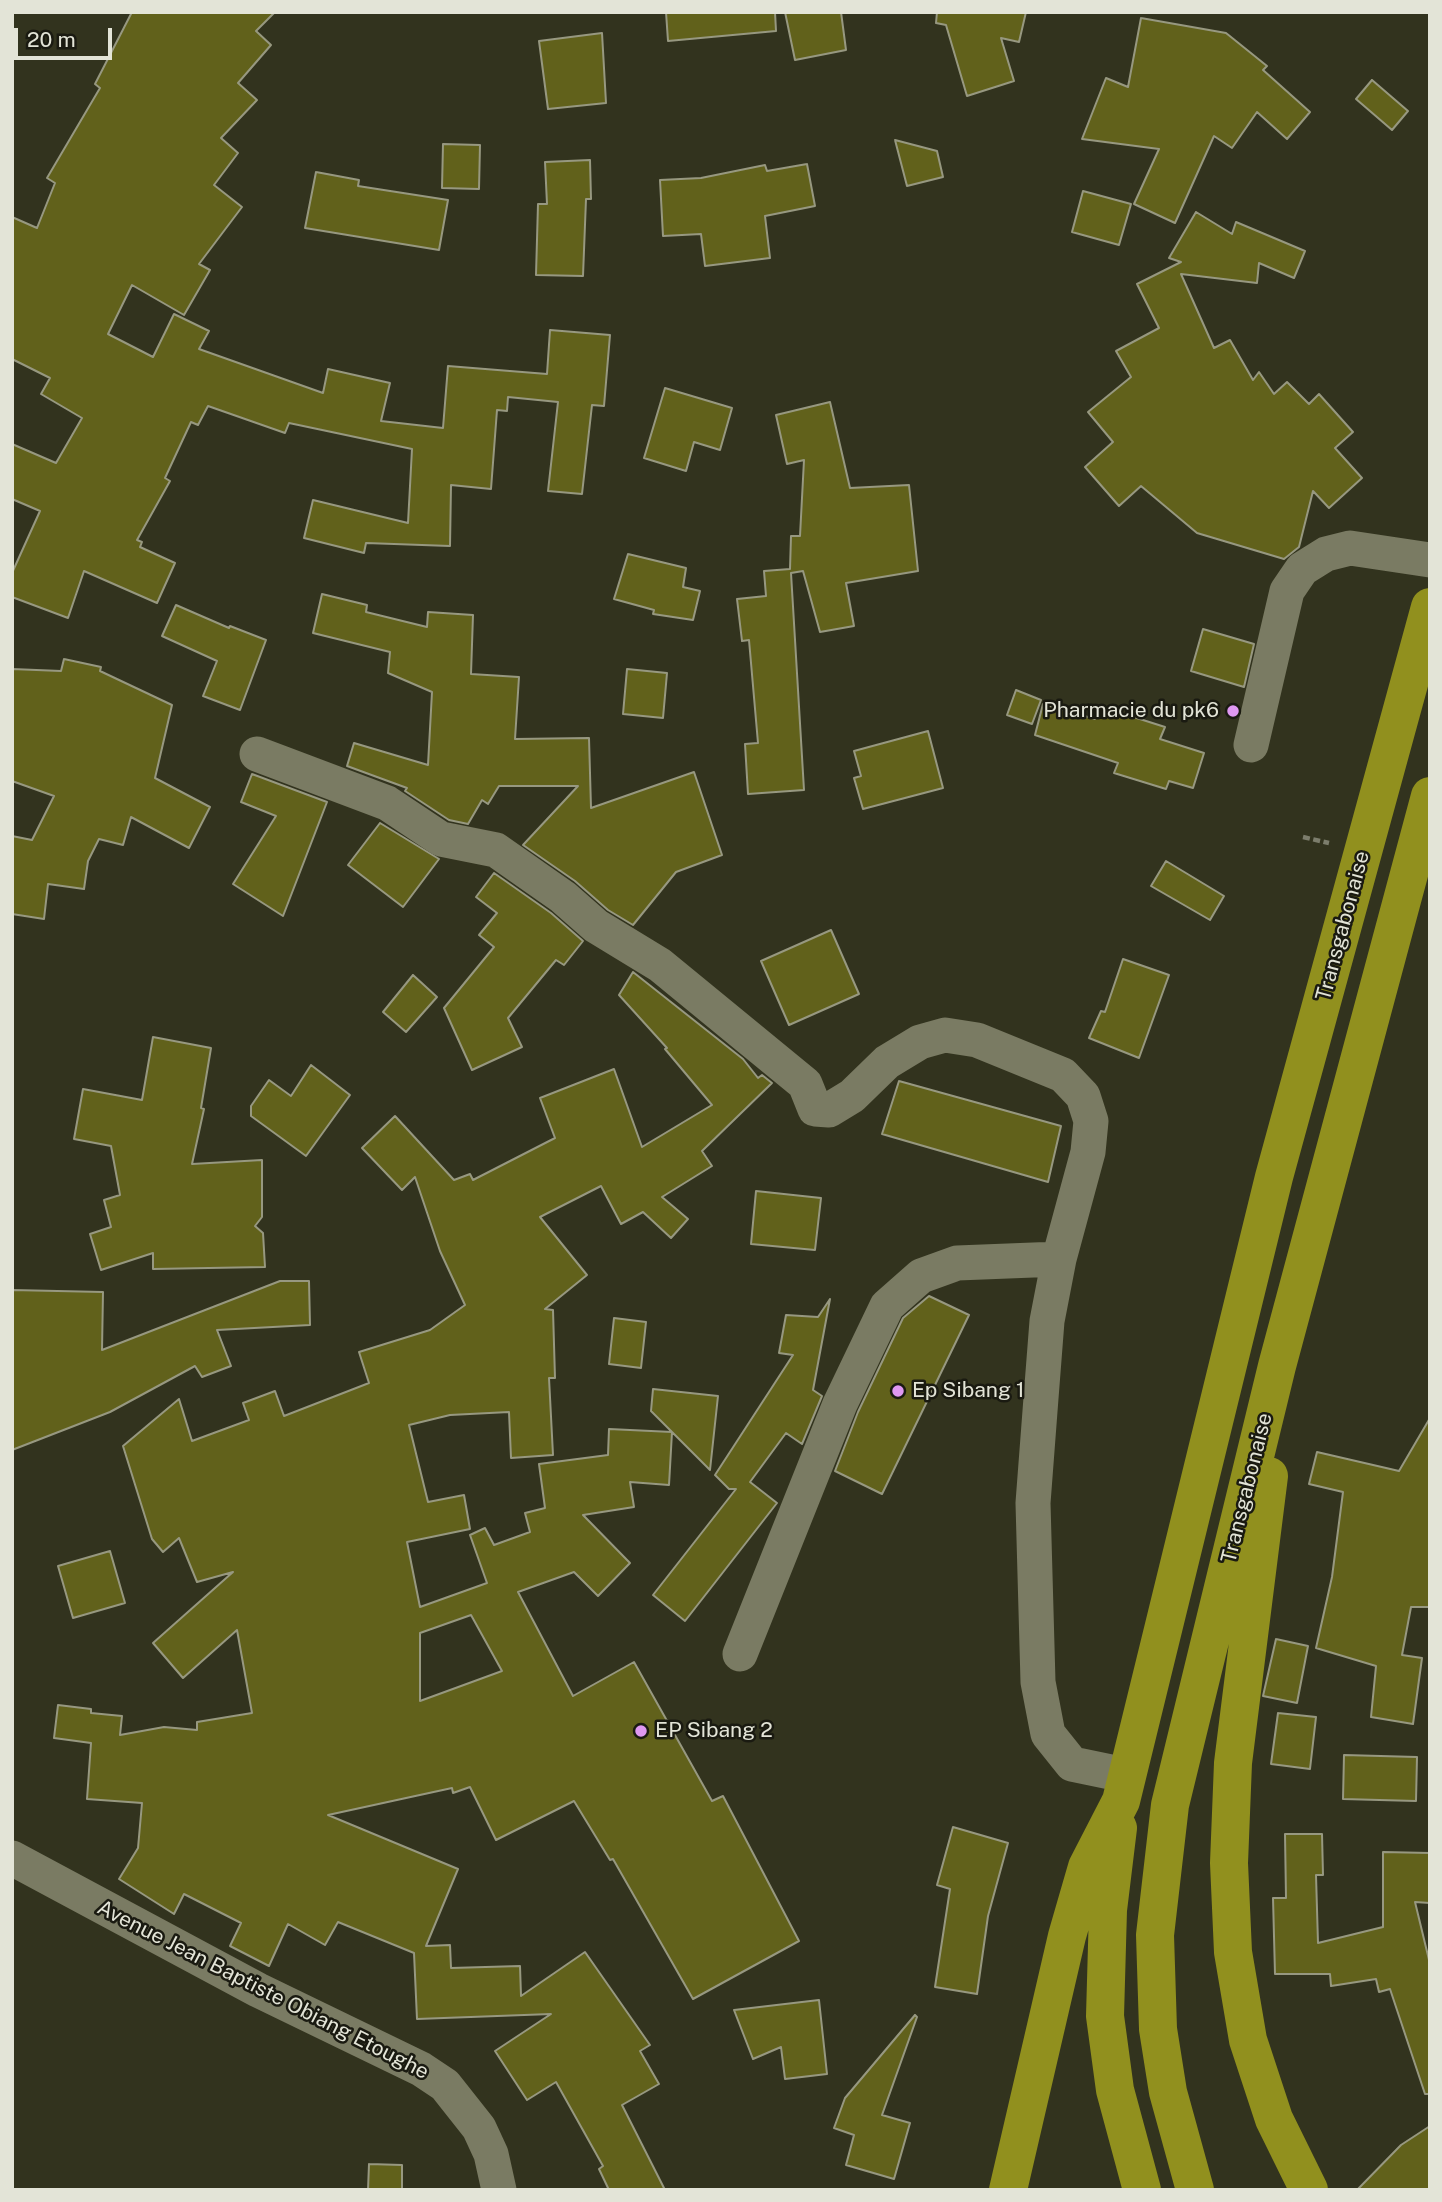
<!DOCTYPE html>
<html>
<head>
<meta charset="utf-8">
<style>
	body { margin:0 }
	#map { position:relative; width:1442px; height:2202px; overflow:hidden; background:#32331e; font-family:"Public Sans",sans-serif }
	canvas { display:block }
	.frame { position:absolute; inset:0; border:14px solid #e3e4d7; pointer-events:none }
	.scale { position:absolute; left:14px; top:28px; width:98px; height:32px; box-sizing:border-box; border:4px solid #e3e4d7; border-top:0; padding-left:9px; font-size:21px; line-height:24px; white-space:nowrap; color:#e3e4d7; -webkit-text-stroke:5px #1a1a11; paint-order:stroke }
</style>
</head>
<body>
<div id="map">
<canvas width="1442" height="2202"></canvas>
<div class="frame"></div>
<div class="scale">20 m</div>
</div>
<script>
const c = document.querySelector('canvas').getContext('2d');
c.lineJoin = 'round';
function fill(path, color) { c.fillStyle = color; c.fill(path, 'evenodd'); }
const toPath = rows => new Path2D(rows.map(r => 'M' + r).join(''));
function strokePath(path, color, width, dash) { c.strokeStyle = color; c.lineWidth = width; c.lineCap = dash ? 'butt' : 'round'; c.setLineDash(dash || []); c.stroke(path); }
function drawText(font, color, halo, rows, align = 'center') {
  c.font = font + ' "Public Sans",sans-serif'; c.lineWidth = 5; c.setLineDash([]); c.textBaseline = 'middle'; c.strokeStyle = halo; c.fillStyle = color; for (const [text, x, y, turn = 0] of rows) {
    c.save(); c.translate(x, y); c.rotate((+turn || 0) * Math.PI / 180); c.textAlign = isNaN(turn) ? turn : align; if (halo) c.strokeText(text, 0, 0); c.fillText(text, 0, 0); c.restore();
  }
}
const building = toPath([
	[132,12,275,12,256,31,271,45,238,83,257,100,221,138,238,153,214,185,242,207,199,264,210,270,184,315,132,285,108,334,153,357,174,314,209,331,199,349,323,393,328,369,390,383,381,421,443,428,448,366,547,374,550,330,610,335,604,406,592,405,582,494,548,491,558,402,508,397,507,411,497,410,491,489,451,485,450,546,366,543,364,553,304,538,313,500,408,523,412,449,289,423,285,433,208,406,198,425,191,422,165,478,170,481,137,540,142,542,140,547,175,563,157,603,84,571,68,618,12,597,12,573,40,511,12,499,12,444,56,463,82,418,41,394,50,378,12,359,12,217,37,228,55,183,47,178,100,88,95,84,132,12],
	[666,12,775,12,776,31,668,41,666,12],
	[785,12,841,12,846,50,795,60,785,12],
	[937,12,1026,12,1019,42,1001,38,1014,81,967,96,946,25,936,23,937,12],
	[1141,18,1226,33,1267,66,1263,70,1310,112,1287,139,1257,112,1232,148,1214,136,1175,223,1134,204,1159,149,1082,139,1106,78,1128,87,1141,18],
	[602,33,606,103,548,109,539,41,602,33],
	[1372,80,1408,111,1392,130,1356,99,1372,80],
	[895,140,937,151,943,177,907,186,895,140],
	[443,144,480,145,479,189,442,188,443,144],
	[590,160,591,199,586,199,583,276,536,275,538,204,547,204,545,162,590,160],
	[807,164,815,206,765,216,770,258,705,266,701,234,663,236,660,180,701,178,765,165,767,171,807,164],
	[316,172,359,180,358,186,448,200,439,250,305,228,316,172],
	[1083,191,1131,204,1119,245,1072,232,1083,191],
	[1196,212,1232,234,1236,222,1305,251,1294,278,1259,263,1257,283,1181,274,1214,348,1230,340,1253,380,1259,372,1274,394,1287,382,1309,404,1319,394,1353,432,1335,448,1362,478,1329,508,1313,491,1299,547,1284,559,1197,533,1141,486,1119,506,1085,467,1113,442,1088,412,1131,377,1116,351,1159,328,1137,284,1181,262,1169,258,1196,212],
	[665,388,732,408,720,450,694,442,686,471,644,458,665,388],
	[830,402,850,488,909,485,918,571,846,583,854,626,820,632,803,571,791,573,804,790,748,794,745,744,758,743,749,640,742,641,737,599,766,596,764,571,790,569,791,536,800,536,804,460,787,464,776,415,830,402],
	[628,554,686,568,683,587,700,591,693,620,653,614,654,610,614,599,628,554],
	[322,594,367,605,366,612,427,627,428,612,473,615,471,674,519,677,515,739,589,738,591,808,694,772,722,855,676,872,633,925,608,910,575,881,523,845,578,786,499,786,488,804,482,800,468,824,449,820,405,791,407,788,347,766,354,743,428,765,432,692,388,673,390,652,313,633,322,594],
	[176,605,229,628,230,626,266,640,240,710,203,696,217,661,162,636,176,605],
	[1203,629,1254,644,1244,687,1191,671,1203,629],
	[64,659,101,667,100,671,172,705,155,778,210,807,189,848,131,817,123,845,99,839,88,861,84,889,48,884,44,919,12,914,12,836,32,840,54,796,12,781,12,669,61,671,64,659],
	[627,669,667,673,663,718,623,714,627,669],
	[1016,690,1041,700,1032,724,1007,715,1016,690],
	[1043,704,1095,719,1099,706,1165,727,1160,739,1204,753,1193,788,1169,781,1166,789,1114,773,1118,763,1035,735,1043,704],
	[928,731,943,788,863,809,854,778,861,776,854,751,928,731],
	[252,774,327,802,283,916,233,884,276,816,241,802,252,774],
	[380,823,439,859,403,907,348,865,380,823],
	[1166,861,1224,896,1210,920,1151,886,1166,861],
	[494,873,551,913,583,941,564,965,556,960,508,1018,522,1047,472,1070,444,1008,494,947,479,935,497,913,476,897,494,873],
	[831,930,859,994,789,1025,761,961,831,930],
	[1123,959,1169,975,1139,1058,1089,1038,1101,1011,1105,1012,1123,959],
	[633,972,743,1059,758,1078,762,1075,772,1083,702,1151,712,1166,662,1197,688,1219,671,1238,643,1212,621,1224,601,1186,540,1217,587,1275,545,1309,553,1310,555,1378,549,1378,553,1455,511,1458,509,1412,450,1415,409,1425,428,1502,464,1495,470,1529,407,1542,420,1607,487,1583,470,1535,485,1528,494,1545,530,1532,525,1513,545,1508,539,1464,608,1455,609,1429,672,1432,669,1485,630,1482,634,1507,583,1515,630,1563,598,1596,574,1572,518,1592,573,1696,634,1662,712,1801,723,1796,799,1941,693,1999,613,1859,610,1860,574,1801,496,1840,470,1787,453,1793,452,1788,328,1815,458,1869,426,1946,450,1945,451,1968,520,1966,521,1996,585,1952,650,2045,640,2051,659,2084,622,2105,665,2190,609,2190,599,2169,603,2166,556,2082,527,2100,495,2051,551,2014,417,2019,414,1953,338,1922,325,1945,288,1924,269,1966,230,1946,241,1923,184,1894,174,1914,119,1879,138,1848,142,1803,87,1799,91,1743,54,1738,58,1705,91,1709,91,1713,122,1716,120,1735,164,1727,197,1730,197,1722,252,1713,237,1630,183,1678,153,1643,233,1572,197,1582,179,1538,163,1552,152,1539,123,1446,179,1399,192,1441,249,1420,243,1403,275,1391,284,1416,369,1383,359,1352,430,1330,465,1305,440,1251,415,1177,402,1190,362,1148,395,1116,454,1180,470,1174,473,1180,555,1138,540,1098,614,1069,642,1147,712,1105,665,1049,667,1048,619,995,633,972],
	[471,1615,502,1671,420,1701,420,1633,471,1615],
	[413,975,437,997,406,1032,383,1012,413,975],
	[153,1037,211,1048,201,1108,204,1109,192,1164,262,1160,262,1217,255,1226,263,1233,265,1267,153,1269,153,1253,101,1270,90,1234,111,1227,104,1200,120,1195,111,1146,74,1139,83,1089,142,1100,153,1037],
	[311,1065,350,1095,306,1156,251,1116,251,1106,269,1080,291,1096,311,1065],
	[899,1081,1061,1126,1048,1182,882,1134,899,1081],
	[756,1191,821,1198,815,1250,751,1244,756,1191],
	[280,1281,309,1281,310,1325,217,1330,231,1366,202,1377,195,1366,110,1412,12,1450,12,1290,103,1292,102,1350,280,1281],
	[929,1296,969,1315,882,1494,835,1471,858,1412,903,1318,929,1296],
	[830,1299,813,1390,822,1396,802,1444,786,1433,750,1482,777,1503,685,1621,653,1595,736,1489,729,1489,715,1475,793,1355,779,1353,786,1315,818,1317,830,1299],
	[614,1318,646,1322,641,1368,609,1364,614,1318],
	[653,1389,718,1396,710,1470,651,1411,653,1389],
	[1430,1418,1430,1607,1411,1607,1402,1655,1422,1658,1413,1724,1371,1717,1376,1666,1316,1648,1332,1577,1343,1492,1309,1484,1317,1452,1399,1471,1430,1418],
	[110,1551,125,1603,73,1618,58,1566,110,1551],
	[1276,1639,1308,1646,1297,1703,1263,1696,1276,1639],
	[1278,1713,1316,1717,1310,1769,1271,1764,1278,1713],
	[1344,1755,1417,1757,1416,1801,1343,1799,1344,1755],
	[953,1827,1008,1843,988,1916,977,1994,935,1987,950,1889,937,1885,953,1827],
	[1285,1834,1322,1834,1323,1875,1316,1875,1318,1943,1383,1927,1383,1852,1430,1853,1430,1903,1415,1902,1430,1964,1430,2094,1425,2094,1390,1989,1379,1992,1376,1979,1331,1986,1330,1974,1275,1974,1273,1898,1286,1898,1285,1834],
	[819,2000,827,2074,785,2079,781,2047,753,2059,734,2010,819,2000],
	[915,2015,917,2017,882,2115,910,2123,894,2179,846,2165,854,2135,834,2128,845,2098,915,2015],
	[1430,2126,1430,2190,1357,2190,1401,2145,1430,2126],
	[369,2164,402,2165,402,2190,368,2190,369,2164]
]);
const path = toPath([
	[1303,837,1329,843]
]);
const minor = toPath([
	[1251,745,1287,591,1302,569,1326,554,1350,548,1430,560],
	[257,754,387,803,441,839,496,850,563,897,596,926,660,965,805,1084,815,1109,829,1110,852,1096,887,1062,920,1042,945,1035,977,1040,1063,1075,1083,1096,1091,1121,1088,1152,1059,1259,1047,1321,1041,1398,1033,1503,1038,1682,1048,1734,1072,1764,1125,1775],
	[740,1654,840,1404,887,1306,921,1276,957,1263,1059,1259],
	[12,1858,258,1990,421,2069,445,2085,479,2128,491,2154,499,2190]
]);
const highway = toPath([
	[1269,1476,1233,1763,1229,1863,1233,1952,1248,2040,1274,2119,1309,2190],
	[1118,1828,1108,1910,1105,2016,1115,2090,1142,2190],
	[1008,2190,1067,1936,1087,1867,1121,1801,1274,1177,1430,607],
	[1195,2190,1168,2092,1158,2029,1155,1935,1170,1805,1277,1366,1430,796]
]);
const markers = [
	[1233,711,7,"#df98f1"],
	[898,1391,7,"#df98f1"],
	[641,1731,7,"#df98f1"]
];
const poiNames = [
	["Pharmacie du pk6",1219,711,"right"],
	["Ep Sibang 1",912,1391],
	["EP Sibang 2",655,1731]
];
const streetNames = [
	["Transgabonaise",1343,926,-75],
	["Transgabonaise",1247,1488,-76],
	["Avenue Jean Baptiste Obiang Etoughe",263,1990,27]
];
fill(building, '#61611b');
strokePath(building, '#979880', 2);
strokePath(path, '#7c7d6c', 4.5, [7, 3.5]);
strokePath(minor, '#7a7b63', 35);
strokePath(highway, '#91901e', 38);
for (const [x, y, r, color] of markers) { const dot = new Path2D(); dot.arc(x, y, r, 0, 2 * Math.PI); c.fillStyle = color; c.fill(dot); strokePath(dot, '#1a1a11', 2.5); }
drawText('21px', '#e3e4d7', '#1a1a11', poiNames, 'left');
drawText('21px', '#e3e4d7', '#1a1a11', streetNames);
</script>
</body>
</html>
